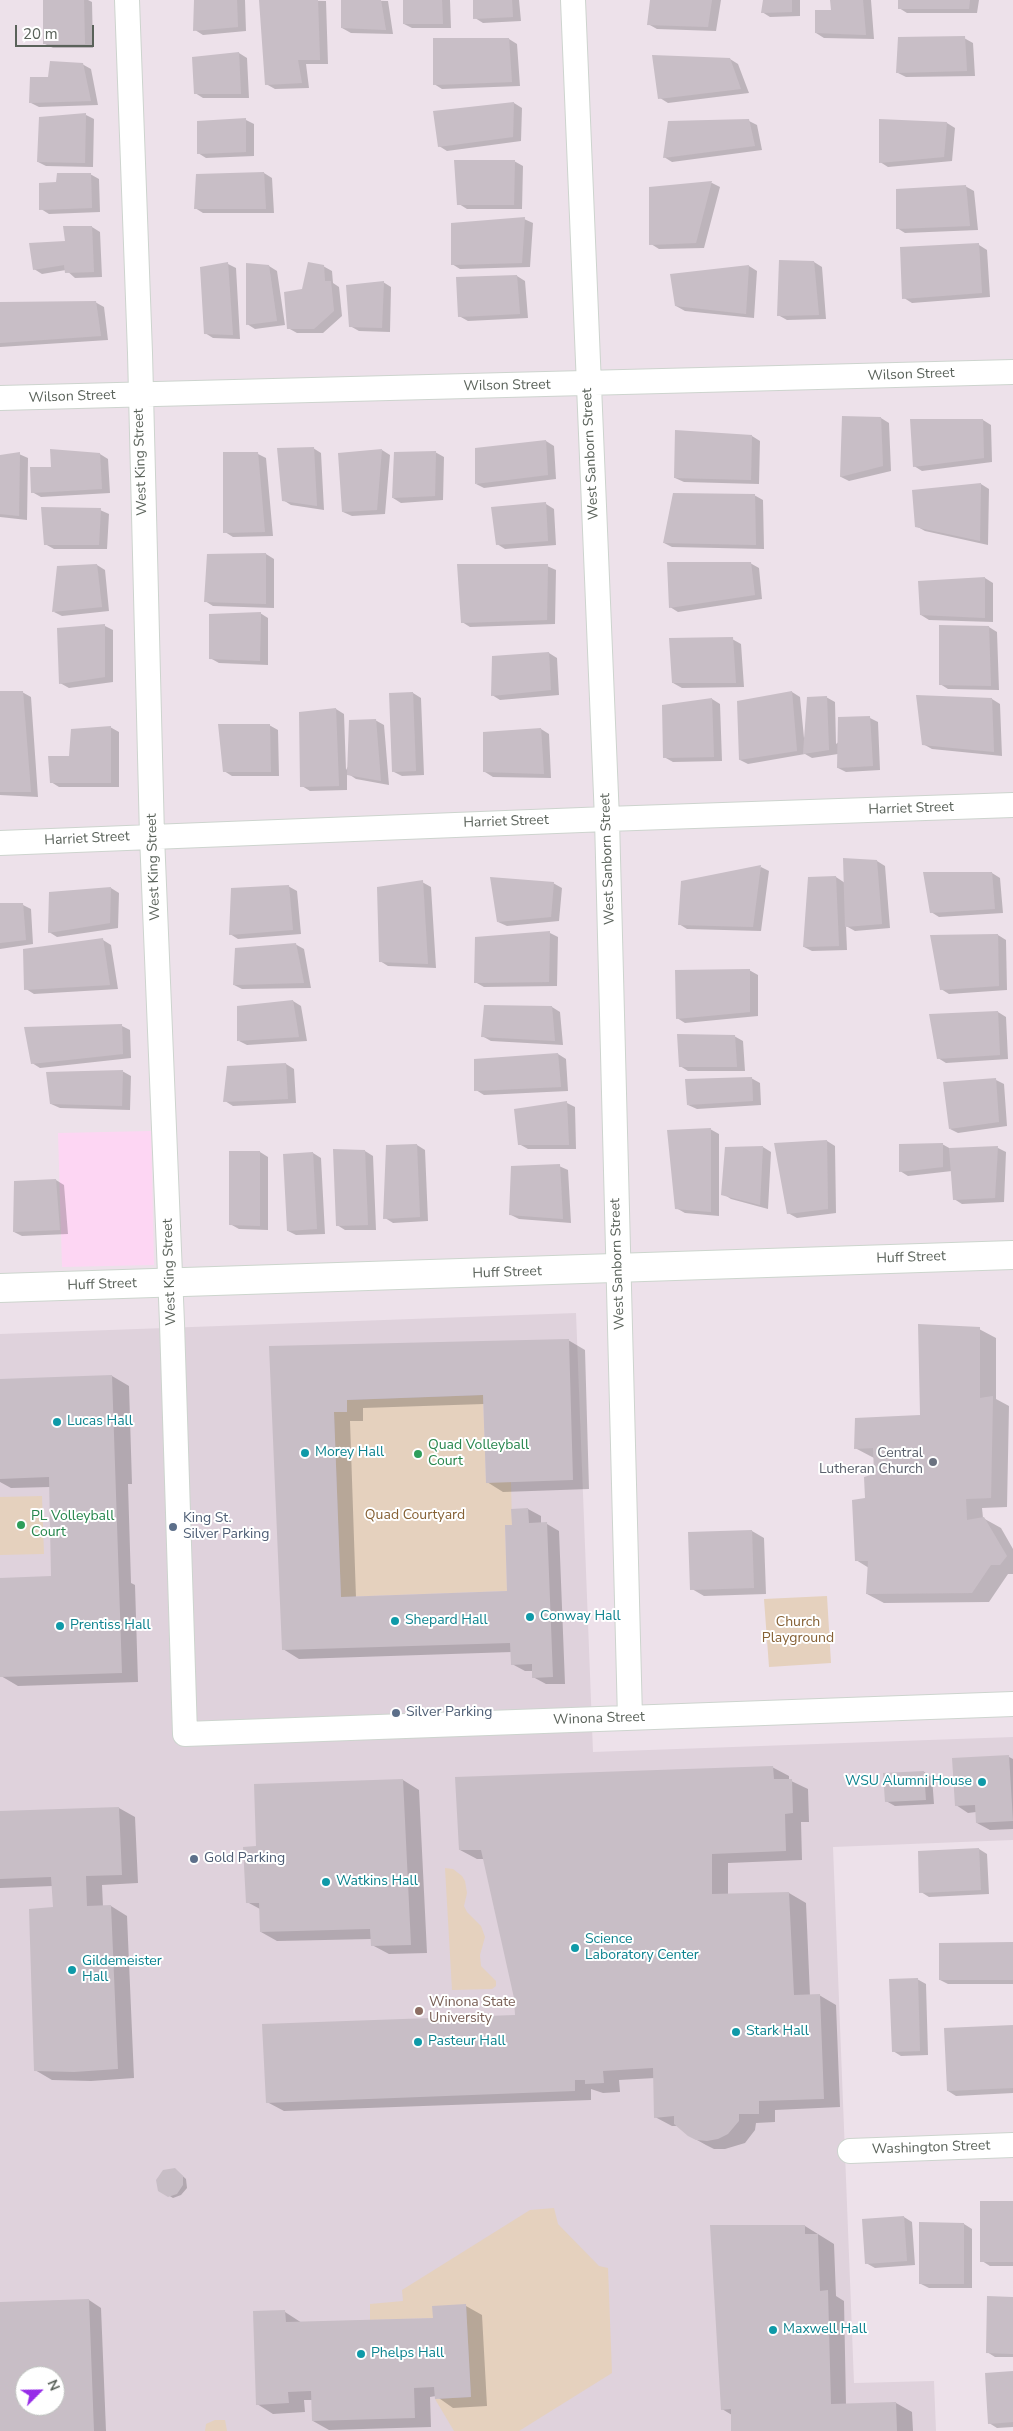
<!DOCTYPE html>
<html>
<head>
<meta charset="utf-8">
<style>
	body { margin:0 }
	#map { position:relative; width:1013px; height:2431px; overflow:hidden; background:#ede1ea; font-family:"Nunito Sans",sans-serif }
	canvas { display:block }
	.north { position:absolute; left:15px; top:2366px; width:50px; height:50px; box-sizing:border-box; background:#fff; border:1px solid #bdc0bd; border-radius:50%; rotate:67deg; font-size:14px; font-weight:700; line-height:20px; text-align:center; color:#5a625a }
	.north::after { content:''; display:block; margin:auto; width:18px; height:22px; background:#972ce8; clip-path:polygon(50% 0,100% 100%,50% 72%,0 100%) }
	.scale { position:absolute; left:15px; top:25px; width:79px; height:22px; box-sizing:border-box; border:2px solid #5a625a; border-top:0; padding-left:6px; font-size:15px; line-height:18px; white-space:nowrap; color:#5a625a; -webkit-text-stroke:4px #fff; paint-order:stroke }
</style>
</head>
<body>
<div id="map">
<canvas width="1013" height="2431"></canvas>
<div class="north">N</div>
<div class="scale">20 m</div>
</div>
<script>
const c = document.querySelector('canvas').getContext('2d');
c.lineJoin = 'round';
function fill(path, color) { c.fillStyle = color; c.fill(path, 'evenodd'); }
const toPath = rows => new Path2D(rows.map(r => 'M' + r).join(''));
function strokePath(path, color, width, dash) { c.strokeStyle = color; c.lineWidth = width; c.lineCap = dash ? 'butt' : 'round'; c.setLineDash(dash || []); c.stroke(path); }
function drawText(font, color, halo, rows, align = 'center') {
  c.font = font + ' "Nunito Sans",sans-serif'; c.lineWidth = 4; c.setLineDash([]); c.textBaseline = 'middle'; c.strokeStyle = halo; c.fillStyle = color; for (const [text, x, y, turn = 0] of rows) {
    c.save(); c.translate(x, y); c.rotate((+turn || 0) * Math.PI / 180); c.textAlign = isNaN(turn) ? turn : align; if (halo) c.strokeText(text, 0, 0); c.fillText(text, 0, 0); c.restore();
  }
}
const commercial = toPath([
	[151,1131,154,1265,62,1267,58,1133]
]);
const education = toPath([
	[576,1313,593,1752,1013,1737,1013,1840,833,1847,854,2383,934,2381,936,2431,0,2431,0,1334],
	[25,2376,55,2376,55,2406,25,2406]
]);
const green = toPath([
	[483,1395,486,1482,511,1482,512,1525,505,1525,507,1591,341,1597,334,1412,347,1412,347,1400],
	[42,1496,44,1554,0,1555,0,1497],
	[827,1596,831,1663,769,1667,764,1599],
	[445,1868,453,1869,462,1876,465,1881,467,1893,464,1906,467,1912,481,1926,485,1937,480,1955,481,1966,496,1981,496,1986,492,1989,452,1990],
	[554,2208,558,2224,599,2266,608,2268,612,2373,519,2431,454,2431,435,2399,471,2397,466,2305,433,2318,370,2320,370,2304,403,2301,402,2290,530,2210],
	[215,2420,225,2420,227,2431,205,2431,206,2424]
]);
const shadow = toPath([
	[44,0,88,0,92,2,93,48,53,48,45,44],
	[196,0,245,0,246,31,203,35,195,30],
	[276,0,326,1,328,64,306,64,309,88,275,89,266,84],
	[342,0,388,1,393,34,351,33,342,28],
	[405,0,450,0,451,28,412,28,404,24],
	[474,0,519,0,521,21,483,23,475,18],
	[651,0,721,0,716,31,657,29,648,24],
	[764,0,800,0,800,16,770,17,762,12],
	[831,0,871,0,874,39,824,38,816,33,832,11],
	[900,0,979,0,977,13,907,13,899,8],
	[964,38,973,43,975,76,906,77,898,73],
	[509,39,517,44,520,86,442,89,434,84],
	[239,53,247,58,249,98,203,98,195,93],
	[730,59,738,64,749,93,668,103,660,98],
	[82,64,91,69,98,105,39,107,31,103,49,78],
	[514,103,522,108,521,141,447,151,439,146,434,112],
	[86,115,94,119,93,167,46,166,38,162],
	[246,120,254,124,254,156,206,158,198,153],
	[881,120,947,123,955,128,952,161,888,167,880,162],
	[749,121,757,125,762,150,672,162,664,157],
	[514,161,523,166,522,209,467,209,459,204],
	[264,173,272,178,274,213,203,213,195,208],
	[90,174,99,179,100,212,49,214,41,209,57,184],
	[712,183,720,187,704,248,659,249,651,244,651,189],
	[965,186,974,191,978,230,905,233,897,228],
	[524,219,533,223,530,267,460,269,452,264],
	[64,227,92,227,100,232,102,277,75,278,66,270,42,274,34,269,66,243],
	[979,245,987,250,990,297,912,303,904,298],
	[814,262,822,267,826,319,787,320,778,315],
	[228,264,236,268,240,339,213,338,205,333],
	[269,266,277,271,285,325,255,329,247,324],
	[323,266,332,271,333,283,339,287,342,316,323,333,297,333,288,328,303,290],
	[749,266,757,271,754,318,685,311,676,306,672,275],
	[517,276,525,281,528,318,468,321,459,316],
	[383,282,391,287,390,332,359,331,350,326],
	[95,302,104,307,108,340,0,347,0,304],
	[843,418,881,418,889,423,891,471,849,481,841,477],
	[911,420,983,420,991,425,992,462,922,471,914,466],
	[752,436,760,441,759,484,684,482,675,478],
	[546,441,554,446,556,479,484,488,476,484],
	[313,448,321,453,324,510,291,505,283,500],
	[382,450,390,455,385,514,352,516,343,512],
	[435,452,444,457,443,500,401,503,393,498],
	[19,454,28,458,27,520,0,517,0,456],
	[100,454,108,459,110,493,41,497,32,492],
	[258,454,266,458,273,536,233,537,225,532],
	[981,484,989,489,988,545,925,531,916,526],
	[754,495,763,500,764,549,672,547,664,543],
	[546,504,554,509,556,545,505,549,497,544],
	[100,510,109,514,107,549,54,549,45,544],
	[266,554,274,559,274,608,213,606,205,601],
	[750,563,759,568,762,599,678,612,670,607],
	[97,565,105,570,109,611,62,616,54,612],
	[547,566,556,570,555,624,470,627,462,622],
	[985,578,993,583,993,622,929,620,921,615,919,582],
	[260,613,268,618,268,665,219,663,210,658],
	[105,626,113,630,113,682,69,688,60,683],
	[989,627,997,632,999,690,948,689,940,684],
	[732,639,741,644,744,687,682,688,673,683],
	[549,653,557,658,559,695,500,700,492,695,493,658],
	[22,692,31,697,38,797,0,795,0,693],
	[792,692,800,697,804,738,826,697,835,702,836,744,870,718,878,722,880,770,846,772,838,768,838,754,812,758,805,754,748,764,740,760,739,702],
	[413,693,421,698,424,775,402,776,394,772,390,694],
	[712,699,720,704,722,761,673,762,664,757],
	[992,699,1000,704,1002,756,932,749,923,744],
	[336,709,344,714,346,770,375,720,384,725,389,785,356,779,347,773,347,790,310,791,302,786],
	[269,725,278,730,279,776,232,776,224,771],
	[110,727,119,732,119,787,59,787,51,782,70,757],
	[541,729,549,734,551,778,493,777,485,772],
	[844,860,877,861,885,866,890,928,855,931,846,926,847,950,812,951,804,947,836,877,845,883],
	[761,867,769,871,761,931,687,929,679,924],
	[992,873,1000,878,1003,913,939,917,931,912],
	[422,882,431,887,436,968,388,966,380,961],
	[553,883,562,888,559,921,507,926,498,922],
	[288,886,297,891,301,934,238,939,230,934],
	[111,888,119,893,118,928,57,937,49,932],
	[0,904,23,905,31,909,33,944,0,949],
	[550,933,558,937,557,986,484,987,475,982,477,939],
	[998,935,1006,940,1007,990,949,994,941,989],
	[103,940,111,945,118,989,34,994,26,989],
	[295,944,304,949,311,988,242,989,234,985],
	[749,970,758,975,758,1016,685,1023,677,1018],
	[293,1001,301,1006,307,1041,247,1045,239,1041],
	[552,1007,560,1012,563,1045,491,1041,482,1036],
	[998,1012,1006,1017,1008,1059,946,1063,938,1058],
	[122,1026,130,1030,131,1058,40,1068,32,1063],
	[734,1036,743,1041,745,1071,688,1071,680,1066],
	[558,1054,566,1059,568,1091,484,1095,476,1090],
	[286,1064,294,1069,296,1103,233,1106,225,1101],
	[122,1071,131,1076,130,1110,60,1108,51,1104],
	[751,1078,760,1083,761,1105,697,1109,688,1105],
	[996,1080,1004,1084,1007,1126,958,1133,950,1129],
	[567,1103,575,1107,576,1149,528,1149,519,1144],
	[710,1129,719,1134,719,1216,685,1213,676,1208],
	[827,1141,835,1146,836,1213,797,1218,788,1213],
	[942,1144,951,1149,998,1148,1006,1152,1004,1202,962,1204,954,1199,952,1171,908,1176,900,1171],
	[417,1145,425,1150,428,1221,393,1223,385,1218,388,1146],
	[763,1147,771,1152,768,1209,731,1199,723,1194],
	[365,1151,373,1156,376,1230,345,1230,337,1225],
	[260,1152,268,1157,268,1230,239,1229,230,1224],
	[313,1153,321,1158,325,1234,296,1235,288,1231],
	[559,1166,568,1170,571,1223,519,1219,511,1215],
	[56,1180,64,1185,68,1234,22,1236,14,1232],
	[979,1329,996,1338,996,1399,1009,1406,1007,1507,982,1508,983,1518,1001,1528,1013,1549,1013,1574,1008,1574,989,1602,884,1603,867,1594,869,1568,856,1560,867,1499,875,1475,874,1458,855,1448,922,1416],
	[568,1340,585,1350,589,1489,503,1492,487,1482,484,1404,363,1408,363,1421,350,1421,356,1598,507,1592,513,1526,528,1509,541,1516,541,1524,547,1524,559,1531,565,1684,546,1684,533,1677,533,1671,525,1671,512,1664,512,1652,299,1659,283,1649,270,1348],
	[112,1376,129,1386,132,1484,128,1484,131,1583,135,1585,138,1682,18,1686,1,1676,0,1579,55,1578,50,1487,11,1488,0,1482,0,1380],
	[752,1531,764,1538,766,1594,704,1596,692,1589],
	[1009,1757,1013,1759,1013,1829,990,1830,977,1823,976,1812,968,1813,956,1805],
	[772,1767,789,1776,789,1780,808,1789,809,1822,801,1822,802,1860,728,1863,728,1895,789,1893,806,1903,810,1996,819,1995,836,2005,840,2107,775,2110,775,2122,756,2123,755,2130,745,2143,725,2149,714,2149,706,2145,688,2135,679,2126,672,2126,655,2117,655,2078,619,2080,620,2092,603,2093,591,2089,591,2100,284,2111,267,2102,516,2016,515,1998,484,1859,477,1859,460,1850],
	[924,1772,932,1777,934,1804,895,1806,886,1801],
	[403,1780,419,1790,427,1953,389,1954,372,1945,372,1939,277,1941,261,1932,260,1909,247,1902,258,1848],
	[119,1808,135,1817,138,1883,102,1885,103,1907,111,1906,127,1916,134,2078,91,2081,52,2080,35,2070,54,1908,53,1886,0,1888,0,1812],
	[979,1849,987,1854,989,1894,929,1897,921,1892],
	[1013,1944,1013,1984,948,1984,940,1980],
	[917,1979,926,1984,928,2055,901,2056,893,2051],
	[1013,2026,1013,2093,956,2096,948,2091],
	[175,2169,186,2179,187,2188,181,2195,173,2198,160,2190],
	[1013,2203,1013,2266,990,2266,982,2261],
	[904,2217,912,2222,915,2265,875,2268,866,2263],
	[964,2224,972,2229,972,2288,929,2288,921,2284],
	[805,2226,834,2244,836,2296,844,2301,846,2405,896,2403,912,2412,913,2431,732,2431,732,2415,722,2409],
	[1013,2298,1013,2357,995,2357,987,2352],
	[89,2300,101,2308,106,2431,0,2431,0,2303],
	[25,2376,55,2376,55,2406,25,2406],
	[466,2306,482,2315,487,2406,453,2408,436,2396,430,2397,431,2427,329,2430,313,2421,312,2400,304,2400,305,2412,273,2414,257,2404,254,2312,285,2312,302,2323,435,2319],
	[1013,2372,1013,2427,997,2428,989,2423]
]);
const building = toPath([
	[43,0,84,0,85,44,43,44],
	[194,0,237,0,238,27,193,31],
	[259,0,318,0,320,60,298,60,302,83,265,85],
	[341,0,381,0,386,30,341,28],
	[403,0,442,0,443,24,403,24],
	[473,0,512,0,513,17,473,19],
	[650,0,712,0,708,27,647,25],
	[763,0,792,0,792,12,761,13],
	[830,0,863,0,866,35,815,33,815,10,831,10],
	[898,0,970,0,969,9,898,9],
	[965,36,967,71,896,73,898,37],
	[433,38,509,38,512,82,433,85],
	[239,52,241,94,194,94,192,57],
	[652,55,730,58,741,89,658,99],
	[50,61,83,63,91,101,29,103,30,77,48,77],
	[514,102,513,137,438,147,433,111],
	[86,113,85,163,37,162,39,117],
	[246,118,246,152,197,154,197,121],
	[749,119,755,146,663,158,668,121],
	[879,119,947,122,944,157,879,163],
	[454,160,515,160,514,205,457,205],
	[264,172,266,209,194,209,196,174],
	[57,173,91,173,92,208,39,210,39,183,56,182],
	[712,181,696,243,649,245,649,187],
	[966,185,970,226,896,229,896,189],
	[525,217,522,263,451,265,451,223],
	[63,226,92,226,94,272,65,273,64,265,33,270,29,243,65,241],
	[979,243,982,293,902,299,900,247],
	[779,260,814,261,819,315,777,316],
	[228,262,233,335,204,334,200,267],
	[308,262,324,265,325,281,331,281,334,311,314,329,287,329,284,292,302,289],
	[246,263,269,265,277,321,246,325],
	[749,265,746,314,675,306,670,274],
	[517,275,520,314,458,317,456,277],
	[384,281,382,328,349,327,346,285],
	[96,301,101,336,0,343,0,302],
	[842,416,881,417,883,466,840,477],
	[910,419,983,419,984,458,913,467],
	[675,430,752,435,751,480,674,478],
	[546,440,548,475,475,484,475,448],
	[314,447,317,506,282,501,277,448],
	[50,449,100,453,102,489,31,493,30,467,51,467],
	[382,449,377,510,342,512,338,453],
	[436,451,435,496,392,498,394,452],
	[20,452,19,516,0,514,0,455],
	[223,452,258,452,265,532,223,533],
	[981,483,980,541,915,527,912,490],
	[673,493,755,494,756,545,663,543],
	[546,502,548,541,496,545,491,507],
	[41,507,101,508,99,545,44,545],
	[266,553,266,604,204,602,207,554],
	[667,562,751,562,755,595,669,608],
	[97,564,102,607,52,612,57,566],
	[457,564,548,564,547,620,461,623],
	[985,577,985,618,920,615,918,581],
	[261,612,260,661,209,659,209,614],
	[105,624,105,677,59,684,57,628],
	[939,625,989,626,991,686,939,685],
	[733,637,736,683,672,683,669,638],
	[549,652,551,690,491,696,492,656],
	[0,691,23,691,31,792,0,792],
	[792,691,797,751,739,760,737,701],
	[413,692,416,771,392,772,389,693],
	[916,695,992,698,994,752,922,745],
	[827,696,829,750,803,754,807,697],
	[712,698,714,757,663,758,662,705],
	[336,708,339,786,300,787,299,712],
	[870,716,873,766,837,768,838,717],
	[376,719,381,781,347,775,349,720],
	[218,724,270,724,271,772,223,772],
	[111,726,111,783,50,783,48,756,69,756,71,729],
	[541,728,544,774,483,772,483,732],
	[843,858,877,860,882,924,845,927],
	[761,865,753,927,678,925,681,881],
	[923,872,992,872,995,909,930,913],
	[836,876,839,946,803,947,808,877],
	[490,877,554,882,551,917,497,922],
	[423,880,428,964,379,962,377,887],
	[289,885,293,930,229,935,231,888],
	[111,887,110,923,48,933,49,892],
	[0,903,23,903,26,940,0,943],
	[550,931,549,982,474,983,475,937],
	[998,934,999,986,940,990,930,935],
	[103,938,110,985,24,990,23,949],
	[296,943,304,983,233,985,235,948],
	[750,969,750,1012,676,1019,675,970],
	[293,1000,299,1037,237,1041,237,1006],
	[484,1005,552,1006,555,1041,481,1037],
	[998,1011,1000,1055,937,1059,929,1014],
	[122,1024,123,1054,31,1064,24,1027],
	[677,1034,735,1035,737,1067,679,1067],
	[558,1053,561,1087,474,1091,474,1059],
	[286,1063,288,1099,223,1102,227,1066],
	[123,1070,122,1106,50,1104,46,1072],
	[752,1077,753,1101,687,1105,685,1079],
	[996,1078,999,1122,949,1129,943,1082],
	[567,1101,569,1145,518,1145,514,1109],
	[711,1128,711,1212,675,1209,667,1130],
	[827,1140,828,1209,787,1214,774,1143],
	[943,1143,943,1167,899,1172,899,1144],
	[417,1144,420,1217,383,1219,386,1145],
	[763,1146,760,1205,721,1195,725,1147],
	[998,1146,995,1198,953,1200,949,1148],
	[333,1149,365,1150,368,1225,336,1226],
	[229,1151,260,1151,260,1226,229,1225],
	[313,1152,317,1229,287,1231,283,1154],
	[560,1164,563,1219,509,1215,511,1166],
	[56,1179,60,1230,13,1232,14,1181],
	[918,1324,980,1327,980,1398,993,1396,991,1498,966,1499,967,1520,984,1517,1007,1556,1000,1565,991,1565,972,1593,866,1594,868,1561,855,1561,852,1500,865,1498,864,1477,874,1474,873,1448,854,1449,855,1418,920,1415],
	[569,1339,573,1480,486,1483,483,1395,347,1400,347,1412,334,1412,341,1597,507,1591,505,1525,512,1525,511,1509,528,1508,529,1523,547,1522,553,1677,532,1678,532,1664,511,1665,510,1643,282,1650,269,1346],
	[112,1375,122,1673,0,1677,0,1578,51,1576,49,1477,0,1479,0,1379],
	[752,1530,754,1588,690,1590,688,1532],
	[1009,1755,1013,1821,976,1823,975,1805,955,1806,952,1758],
	[773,1766,774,1779,792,1779,793,1813,785,1814,786,1851,712,1854,712,1894,789,1892,794,1995,820,1994,824,2099,759,2101,759,2114,739,2114,739,2121,728,2134,718,2139,707,2141,696,2140,688,2136,674,2124,674,2116,654,2118,653,2068,603,2071,604,2083,585,2084,585,2080,575,2080,575,2091,266,2103,262,2024,515,2015,514,1998,481,1850,459,1850,455,1777],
	[924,1771,926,1800,885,1802,883,1773],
	[403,1779,411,1945,371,1946,370,1929,260,1932,259,1903,246,1903,243,1847,256,1846,254,1784],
	[119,1807,122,1875,86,1876,87,1906,111,1905,118,2069,74,2072,34,2071,29,1909,53,1907,51,1877,0,1879,0,1811],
	[979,1848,981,1890,919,1893,918,1851],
	[1013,1942,1013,1980,939,1980,939,1943],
	[918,1978,920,2051,892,2052,889,1979],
	[1013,2025,1013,2088,947,2091,944,2028],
	[175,2168,183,2176,183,2185,177,2194,168,2197,158,2191,156,2180,163,2170],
	[980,2201,1013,2201,1013,2262,980,2262],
	[904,2216,907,2261,865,2264,862,2219],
	[919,2222,964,2223,964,2284,919,2284],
	[710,2225,805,2225,805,2234,818,2234,820,2291,828,2290,831,2404,896,2402,897,2431,731,2431,731,2409,721,2410],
	[987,2296,1013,2297,1013,2354,986,2353],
	[89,2299,94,2431,0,2431,0,2302],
	[25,2376,55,2376,55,2406,25,2406],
	[466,2304,471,2397,435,2399,434,2387,414,2388,415,2418,312,2421,311,2391,288,2392,289,2403,256,2405,253,2311,285,2310,286,2322,360,2320,433,2318,432,2306],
	[1013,2371,1013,2422,988,2424,985,2373]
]);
const street = toPath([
	[127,0,140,353,152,836,172,1323,185,1734,1013,1704],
	[573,0,607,819,630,1718],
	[0,398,1013,372],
	[0,843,607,819,1013,805],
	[850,2151,1013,2145]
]);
const secondary = toPath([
	[0,1288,1013,1255]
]);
const markers = [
	[57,1422,5,"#0f9aa8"],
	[305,1453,5,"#0f9aa8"],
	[418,1454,5,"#2e9e5b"],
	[933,1462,5,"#6b7280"],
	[21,1525,5,"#2e9e5b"],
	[173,1527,5,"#5c6f8a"],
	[530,1617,5,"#0f9aa8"],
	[395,1621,5,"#0f9aa8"],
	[60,1626,5,"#0f9aa8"],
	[396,1713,5,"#5c6f8a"],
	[982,1782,5,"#0f9aa8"],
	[194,1859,5,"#5c6f8a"],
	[326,1882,5,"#0f9aa8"],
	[575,1948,5,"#0f9aa8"],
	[72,1970,5,"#0f9aa8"],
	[419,2011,5,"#8d6e63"],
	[736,2032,5,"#0f9aa8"],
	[418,2042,5,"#0f9aa8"],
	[773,2330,5,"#0f9aa8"],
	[361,2354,5,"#0f9aa8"]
];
const streetNames = [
	["Wilson Street",911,375,-2],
	["Wilson Street",507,386,-1],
	["Wilson Street",72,397,-2],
	["West Sanborn Street",591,454,-93],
	["West King Street",141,462,-92],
	["Harriet Street",911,809,-2],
	["Harriet Street",506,822,-2],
	["Harriet Street",87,839,-3],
	["West Sanborn Street",608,859,-92],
	["West King Street",154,867,-92],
	["Huff Street",911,1258,-2],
	["West Sanborn Street",618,1264,-92],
	["West King Street",170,1272,-92],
	["Huff Street",507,1273,-2],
	["Huff Street",102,1285,-2],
	["Winona Street",599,1719,-2],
	["Washington Street",931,2148,-2]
];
const cultureNames = [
	["Lucas Hall",67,1422],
	["Morey Hall",315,1453],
	["Conway Hall",540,1617],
	["Shepard Hall",405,1621],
	["Prentiss Hall",70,1626],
	["WSU Alumni House",972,1782,"right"],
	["Watkins Hall",336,1882],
	["Science",585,1940],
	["Laboratory Center",585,1956],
	["Gildemeister",82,1962],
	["Hall",82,1978],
	["Stark Hall",746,2032],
	["Pasteur Hall",428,2042],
	["Maxwell Hall",783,2330],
	["Phelps Hall",371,2354]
];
const leisureNames = [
	["Quad Volleyball",428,1446],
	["Court",428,1462],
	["PL Volleyball",31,1517],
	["Court",31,1533]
];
const worshipNames = [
	["Central",923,1454],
	["Lutheran Church",923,1470]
];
const parkNames = [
	["Quad Courtyard",415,1516],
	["Church",798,1623],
	["Playground",798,1639]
];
const serviceNames = [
	["King St.",183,1519],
	["Silver Parking",183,1535],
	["Silver Parking",406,1713],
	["Gold Parking",204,1859]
];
const educationNames = [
	["Winona State",429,2003],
	["University",429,2019]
];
fill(commercial, '#fdd6f3');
fill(education, '#dfd2dc');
fill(green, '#e5d1be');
fill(shadow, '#0003');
fill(building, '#c8bec6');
strokePath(street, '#cdd4ce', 26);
strokePath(secondary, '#ccd5cd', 30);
strokePath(street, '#fff', 24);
strokePath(secondary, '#fff', 28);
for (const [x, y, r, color] of markers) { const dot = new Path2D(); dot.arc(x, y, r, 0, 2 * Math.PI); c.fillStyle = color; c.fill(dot); strokePath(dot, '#fff', 2); }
drawText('14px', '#5a625a', '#fff', streetNames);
drawText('14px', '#0d838f', '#fff', cultureNames, 'left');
drawText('14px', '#27864d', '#fff', leisureNames, 'left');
drawText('14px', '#5b616d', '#fff', worshipNames, 'right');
drawText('14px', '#866135', '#fff', parkNames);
drawText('14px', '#4e5e75', '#fff', serviceNames, 'left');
drawText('14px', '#785e54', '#fff', educationNames, 'left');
</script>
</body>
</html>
